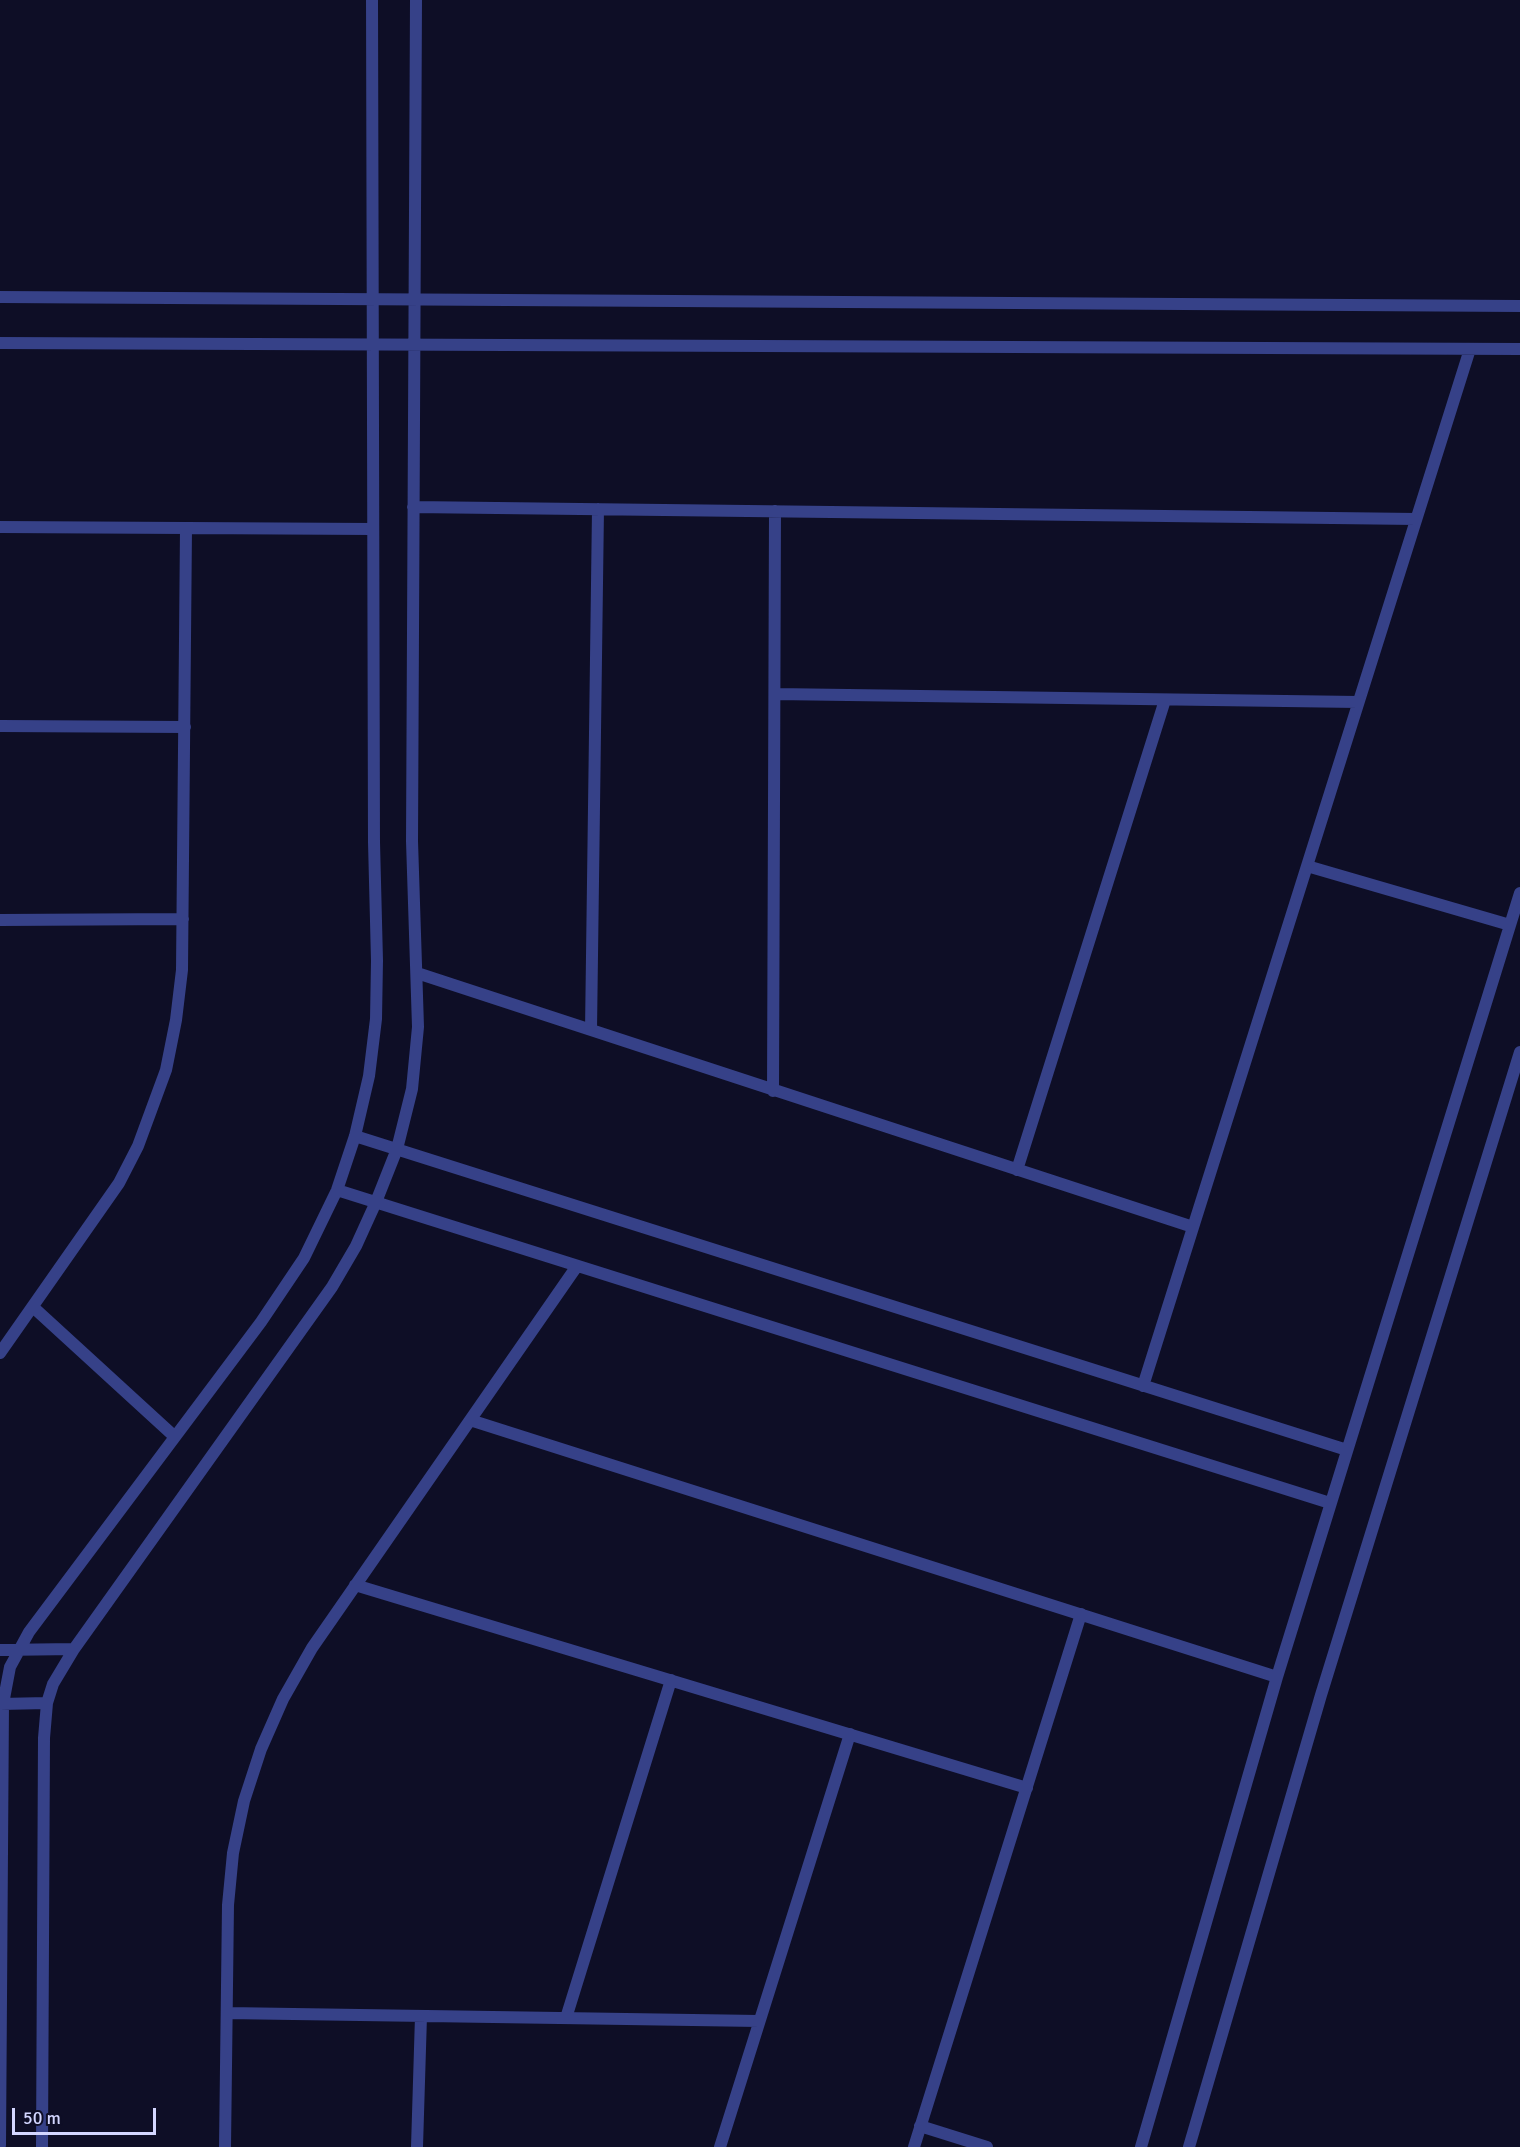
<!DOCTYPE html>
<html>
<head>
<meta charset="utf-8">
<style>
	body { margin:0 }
	#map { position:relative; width:1520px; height:2147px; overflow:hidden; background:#0e0e26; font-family:Signika,sans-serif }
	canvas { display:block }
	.scale { position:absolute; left:12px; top:2108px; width:144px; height:27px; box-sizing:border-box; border:3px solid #d3d6ff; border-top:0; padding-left:8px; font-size:18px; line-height:21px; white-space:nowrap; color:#d3d6ff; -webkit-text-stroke:4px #0e0e26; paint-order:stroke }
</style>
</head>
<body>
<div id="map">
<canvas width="1520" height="2147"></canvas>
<div class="scale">50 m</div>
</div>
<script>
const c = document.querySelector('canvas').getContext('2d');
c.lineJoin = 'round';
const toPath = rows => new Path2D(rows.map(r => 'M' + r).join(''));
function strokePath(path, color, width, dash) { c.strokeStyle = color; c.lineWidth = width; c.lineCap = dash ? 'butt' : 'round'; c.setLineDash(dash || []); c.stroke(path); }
const street = toPath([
	[0,297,1520,306],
	[0,343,1520,349],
	[413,507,1416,519],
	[0,527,373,529],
	[775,694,1358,702],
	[0,726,185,727],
	[1307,866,1510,925],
	[0,920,183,919],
	[417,973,1193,1227],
	[591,1030,598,509],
	[773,1091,775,511],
	[355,1136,1347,1450],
	[1017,1170,1165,700],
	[337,1190,1330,1503],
	[33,1307,175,1437],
	[0,1353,119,1183,138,1146,166,1070,176,1020,182,970,186,528],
	[1143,1386,1470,349],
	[470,1420,1277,1677],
	[355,1585,1027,1788],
	[0,1650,74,1649],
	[0,1704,47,1703],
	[227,2013,759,2021],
	[566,2018,671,1680],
	[920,2126,987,2147],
	[0,2145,3,1704,10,1667,29,1632,261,1322,304,1258,337,1190,355,1136,369,1076,376,1019,377,961,374,842,372,0],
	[42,2147,44,1738,47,1703,53,1684,74,1649,332,1287,356,1246,376,1202,397,1149,412,1089,418,1027,412,841,416,0],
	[225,2147,228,1905,233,1853,244,1801,261,1749,283,1699,312,1648,577,1266],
	[417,2147,421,2016],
	[720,2147,850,1734],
	[914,2147,1081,1614],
	[1141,2147,1277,1677,1520,893],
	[1189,2147,1321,1695,1520,1052]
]);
strokePath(street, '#364188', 12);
</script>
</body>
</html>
